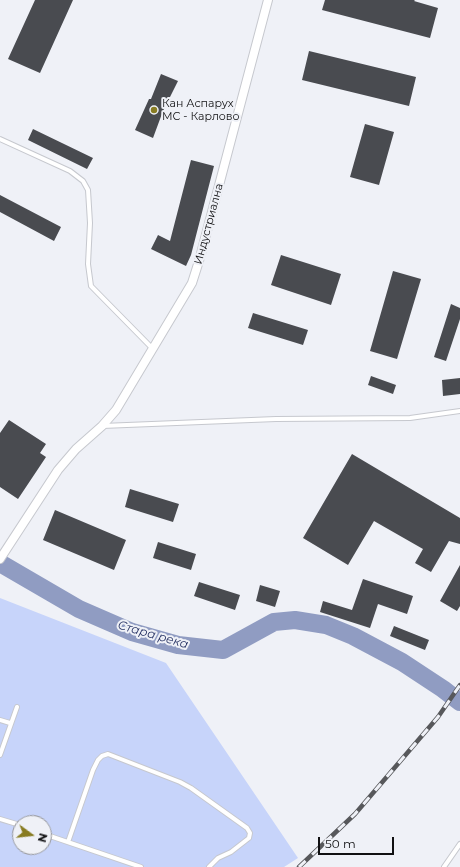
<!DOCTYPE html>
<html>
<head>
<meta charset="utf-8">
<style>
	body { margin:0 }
	#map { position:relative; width:460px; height:867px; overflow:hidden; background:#eff1f7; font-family:Montserrat,sans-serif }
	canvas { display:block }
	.north { position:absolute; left:12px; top:815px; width:40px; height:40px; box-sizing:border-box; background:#eff1f7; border:1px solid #96979b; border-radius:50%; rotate:105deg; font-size:11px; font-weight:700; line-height:16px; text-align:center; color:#101012 }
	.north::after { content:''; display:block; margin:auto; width:14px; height:18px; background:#887c22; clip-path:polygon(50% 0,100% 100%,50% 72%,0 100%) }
	.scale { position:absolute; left:318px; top:837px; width:76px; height:18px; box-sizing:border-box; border:2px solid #101012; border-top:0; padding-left:5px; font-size:12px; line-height:14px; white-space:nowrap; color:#101012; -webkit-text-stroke:3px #eff1f7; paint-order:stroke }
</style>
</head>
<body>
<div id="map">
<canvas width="460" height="867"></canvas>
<div class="north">N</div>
<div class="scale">50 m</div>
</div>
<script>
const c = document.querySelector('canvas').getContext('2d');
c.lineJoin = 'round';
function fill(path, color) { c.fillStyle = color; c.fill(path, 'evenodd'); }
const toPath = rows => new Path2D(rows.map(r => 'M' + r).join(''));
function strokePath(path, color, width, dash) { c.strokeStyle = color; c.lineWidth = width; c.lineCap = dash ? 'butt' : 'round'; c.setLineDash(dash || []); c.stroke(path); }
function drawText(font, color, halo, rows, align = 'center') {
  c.font = font + ' Montserrat,sans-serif'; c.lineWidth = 4; c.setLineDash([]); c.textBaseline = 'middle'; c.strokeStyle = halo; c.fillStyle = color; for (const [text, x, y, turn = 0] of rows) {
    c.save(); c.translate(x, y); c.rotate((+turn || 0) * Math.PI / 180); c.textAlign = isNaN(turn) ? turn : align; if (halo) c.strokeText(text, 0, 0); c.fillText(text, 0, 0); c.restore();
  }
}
const green = toPath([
	[0,598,166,663,298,858,284,867,0,867],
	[20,823,44,823,44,847,20,847]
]);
const river = toPath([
	[0,563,79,609,132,632,178,645,223,650,274,622,295,620,326,625,353,636,402,662,443,689,460,702]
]);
const building = toPath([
	[35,0,73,0,40,73,8,59],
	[325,0,415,0,414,1,438,8,430,38,322,10],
	[309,51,416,77,409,106,302,80],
	[161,74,178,81,163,111,153,138,135,130,149,99,151,99],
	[365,124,394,132,379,185,350,177],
	[33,129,93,158,87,169,28,140],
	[191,160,214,166,191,255,186,266,151,249,158,235,170,241],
	[0,195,61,227,54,241,0,212],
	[281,255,341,274,331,305,271,285],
	[393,271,421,279,397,359,370,351],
	[451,304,460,308,460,319,446,361,434,357],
	[253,313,308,330,303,345,248,328],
	[371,376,396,385,393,394,368,385],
	[460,378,460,394,443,396,442,380],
	[9,420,46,444,40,453,46,457,18,499,0,487,0,433],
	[352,454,460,518,460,544,449,541,431,572,415,563,423,549,374,521,348,565,303,538],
	[130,489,179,504,173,522,125,507],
	[55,510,126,540,114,570,43,540],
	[158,542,196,554,191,570,153,558],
	[460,565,460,606,457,611,440,601],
	[363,579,413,596,407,614,378,604,370,628,320,612,323,601,352,610],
	[199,582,240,595,235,610,194,596],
	[260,585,280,591,275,607,256,601],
	[394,626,429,640,425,650,390,636]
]);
const service = toPath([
	[0,139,70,171,83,181,88,190,90,223,88,264,91,286,152,348],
	[102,426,276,419,410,418,460,411],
	[0,720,10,723],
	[0,755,17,707],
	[0,819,20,825],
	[44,834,141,867],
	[68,842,93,770,98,760,102,756,108,754,180,782,191,788,247,828,250,833,249,838,231,852,218,858,209,867],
	[444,867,460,844]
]);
const minor = toPath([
	[0,559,58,470,76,449,102,426,116,410,192,283,199,261,268,0]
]);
const rail = toPath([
	[299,867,355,814,438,717,460,685]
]);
const markers = [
	[154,110,4,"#887c22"]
];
const poiNames = [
	["Кан Аспарух",162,104],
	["МС - Карлово",162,117]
];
const streetNames = [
	["Индустриална",209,224,-75]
];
const waterNames = [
	["Стара река",153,635,16]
];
fill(green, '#c7d4fa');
strokePath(river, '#909cc2', 18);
fill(building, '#494b50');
strokePath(service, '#c6c8ce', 6);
strokePath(minor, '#c6c8ce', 10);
strokePath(service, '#fff', 4);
strokePath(minor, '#fff', 8);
strokePath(rail, '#57585b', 4.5);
strokePath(rail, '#eff1f7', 3, [9]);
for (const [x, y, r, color] of markers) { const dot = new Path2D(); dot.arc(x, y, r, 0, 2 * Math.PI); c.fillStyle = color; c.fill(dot); strokePath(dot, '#eff1f7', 1.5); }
drawText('11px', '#101012', '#eff1f7', poiNames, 'left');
drawText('11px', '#101012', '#eff1f7', streetNames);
drawText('italic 12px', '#263263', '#eff1f7', waterNames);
</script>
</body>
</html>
